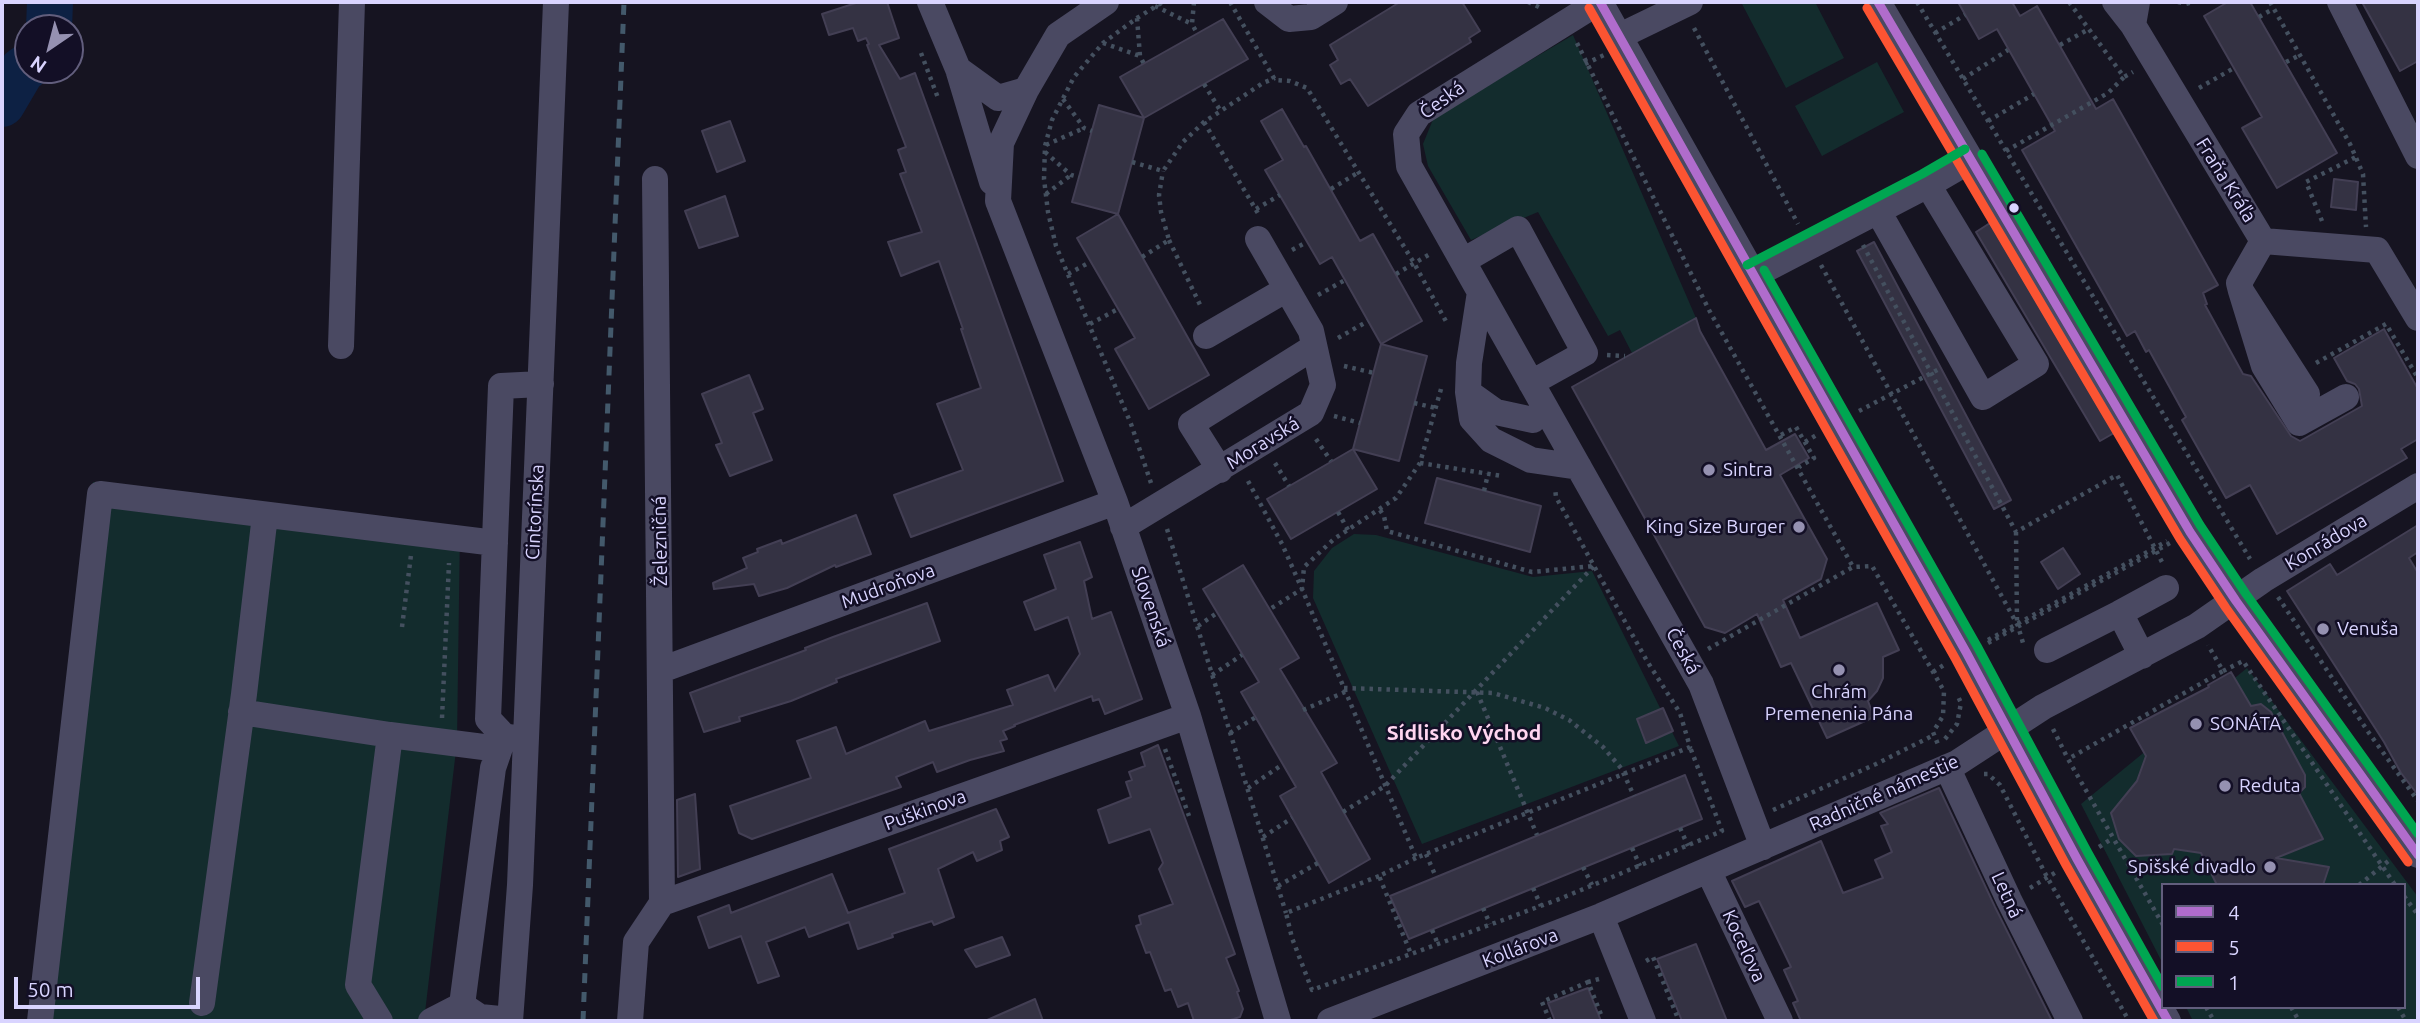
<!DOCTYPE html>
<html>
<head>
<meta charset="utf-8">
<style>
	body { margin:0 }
	#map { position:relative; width:2420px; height:1023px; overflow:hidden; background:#161421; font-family:Ubuntu,sans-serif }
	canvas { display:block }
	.frame { position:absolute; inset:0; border:4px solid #d9d4ff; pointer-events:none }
	.legend { position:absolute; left:2161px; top:883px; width:245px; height:126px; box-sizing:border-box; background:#130f26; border:2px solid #625e7d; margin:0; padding:9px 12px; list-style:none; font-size:21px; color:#d9d4ff }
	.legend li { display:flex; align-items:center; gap:14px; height:35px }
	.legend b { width:35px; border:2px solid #625e7d }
	.north { position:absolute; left:14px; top:14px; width:70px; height:70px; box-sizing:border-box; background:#130f26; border:2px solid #625e7d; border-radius:50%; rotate:215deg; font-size:19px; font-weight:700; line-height:28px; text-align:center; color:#d9d4ff }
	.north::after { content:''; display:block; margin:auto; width:24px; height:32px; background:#9591b1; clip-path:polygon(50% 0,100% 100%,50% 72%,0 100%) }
	.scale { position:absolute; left:14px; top:977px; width:186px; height:32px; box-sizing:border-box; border:4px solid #d9d4ff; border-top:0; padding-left:9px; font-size:21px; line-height:24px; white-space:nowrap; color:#d9d4ff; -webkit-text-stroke:5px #130f26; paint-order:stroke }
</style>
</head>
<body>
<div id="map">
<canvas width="2420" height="1023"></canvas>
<div class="frame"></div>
<ul class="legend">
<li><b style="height:9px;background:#b06ccc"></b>4</li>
<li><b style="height:9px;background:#fc5432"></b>5</li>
<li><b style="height:9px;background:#00a651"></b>1</li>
</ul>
<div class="north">N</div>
<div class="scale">50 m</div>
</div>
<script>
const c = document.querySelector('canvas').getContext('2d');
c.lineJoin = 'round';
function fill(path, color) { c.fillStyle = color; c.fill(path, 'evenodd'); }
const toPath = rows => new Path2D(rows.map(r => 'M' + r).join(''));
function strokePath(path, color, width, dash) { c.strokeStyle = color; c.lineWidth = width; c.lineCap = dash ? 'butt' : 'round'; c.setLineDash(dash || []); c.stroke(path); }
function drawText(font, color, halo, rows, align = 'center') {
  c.font = font + ' Ubuntu,sans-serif'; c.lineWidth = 5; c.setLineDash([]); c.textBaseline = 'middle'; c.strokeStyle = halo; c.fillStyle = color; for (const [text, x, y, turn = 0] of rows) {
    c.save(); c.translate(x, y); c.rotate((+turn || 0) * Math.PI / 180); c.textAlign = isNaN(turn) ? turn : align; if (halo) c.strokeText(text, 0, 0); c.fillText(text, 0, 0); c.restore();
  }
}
const green = toPath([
	[1741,2,1815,2,1844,58,1786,88],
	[1573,35,1696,318,1632,353,1620,330,1608,336,1538,212,1471,240,1428,166,1423,144,1434,117],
	[1877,62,1904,112,1822,156,1795,106],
	[93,482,460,527,457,742,424,1021,30,1021],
	[1354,534,1376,535,1533,577,1592,571,1679,746,1422,844,1313,598,1314,571,1332,548],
	[2247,668,2418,897,2418,1021,2193,1021,2186,1007,2404,1007,2404,885,2163,885,2163,964,2081,804]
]);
const river = toPath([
	[49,28,50,2],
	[2,104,22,70,28,66]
]);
const building = toPath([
	[859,2,887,2,899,38,879,45,900,79,915,73,1063,481,911,537,894,495,963,470,937,404,981,388,961,329,963,329,939,261,901,276,888,242,922,232,900,174,906,172,898,150,906,147,867,45,869,44,866,38,858,41,853,28,829,35,822,14,859,2],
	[1400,2,1462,2,1480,31,1469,38,1471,42,1368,106,1350,79,1341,84,1330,65,1338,60,1330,45,1400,2],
	[1958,2,2012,2,2020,16,2037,6,2096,109,2113,99,2218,285,2203,293,2207,304,2205,305,2243,374,2251,376,2291,436,2300,441,2362,406,2359,389,2355,384,2347,381,2334,358,2384,329,2418,389,2418,439,2401,449,2407,458,2277,534,2250,485,2226,498,2182,420,2186,417,2149,350,2146,352,2135,331,2127,336,2022,150,2055,131,1997,29,1979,39,1958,2],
	[2228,2,2250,2,2337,153,2277,188,2242,128,2262,117,2204,16,2228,2],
	[2362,2,2418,2,2418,61,2400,71,2362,2],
	[1223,19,1248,59,1144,118,1120,77,1223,19],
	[1099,105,1144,118,1118,214,1072,202,1099,105],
	[1282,109,1304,147,1306,146,1360,241,1373,234,1422,321,1381,344,1332,257,1320,264,1265,170,1283,160,1261,121,1282,109],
	[730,121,745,161,717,172,702,131,730,121],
	[2334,179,2358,182,2356,210,2331,207,2334,179],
	[725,196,738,236,699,248,685,211,725,196],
	[1118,214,1209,375,1149,409,1115,349,1135,338,1077,238,1118,214],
	[1990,223,2114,433,2100,441,1976,232,1990,223],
	[1874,242,2011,500,1994,509,1857,251,1874,242],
	[1696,318,1700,331,1766,450,1795,434,1809,458,1780,475,1827,559,1821,579,1783,600,1800,638,1877,603,1899,650,1883,657,1883,678,1877,691,1868,701,1874,717,1827,738,1791,663,1781,667,1757,614,1725,633,1705,627,1572,387,1696,318],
	[1381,344,1427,356,1399,461,1353,449,1381,344],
	[749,375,763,409,753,413,772,460,730,476,716,445,722,443,702,394,749,375],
	[1353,449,1377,489,1291,539,1267,499,1353,449],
	[1437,478,1541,506,1530,552,1425,523,1437,478],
	[856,515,871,554,836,567,835,565,787,588,759,596,754,584,714,589,713,583,747,568,743,558,758,552,757,549,781,540,782,544,856,515],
	[2418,525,2418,552,2409,558,2418,573,2418,795,2401,773,2384,742,2287,591,2330,564,2337,575,2418,525],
	[1080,542,1092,577,1084,581,1092,619,1111,612,1142,699,1105,714,1099,699,1093,701,1092,696,1014,725,1015,726,1003,731,1007,739,1000,741,1004,751,970,760,937,772,933,762,896,777,901,787,752,839,739,833,730,806,811,778,797,741,836,727,846,754,925,721,929,731,1013,705,1007,690,1048,675,1055,691,1080,654,1068,617,1035,630,1024,602,1056,589,1044,555,1080,542],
	[2063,548,2080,574,2058,589,2041,562,2063,548],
	[1243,565,1299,658,1280,669,1337,763,1321,772,1370,859,1329,883,1280,796,1296,787,1241,692,1259,682,1203,589,1243,565],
	[927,603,940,641,836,679,837,682,791,701,739,717,740,721,704,732,690,693,806,650,805,648,833,637,927,603],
	[2231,672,2251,706,2261,704,2271,712,2305,775,2305,787,2299,793,2323,839,2276,858,2329,867,2323,885,2217,885,2201,853,2174,849,2172,854,2136,856,2119,839,2111,813,2137,781,2146,756,2130,728,2209,687,2208,685,2231,672],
	[1663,708,1673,731,1646,743,1637,719,1663,708],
	[1158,745,1235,954,1226,958,1239,991,1237,992,1243,1009,1240,1017,1227,1021,1194,1021,1188,1003,1178,1007,1171,989,1165,991,1150,952,1146,953,1136,926,1141,924,1139,916,1173,904,1159,869,1163,863,1150,829,1109,843,1098,810,1131,797,1126,782,1132,780,1129,772,1145,766,1141,753,1158,745],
	[1685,775,1702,819,1409,939,1390,896,1685,775],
	[1939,788,1995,907,2052,1021,1801,1021,1793,1003,1798,1001,1784,970,1791,967,1759,901,1745,907,1732,881,1821,841,1843,893,1883,878,1875,860,1892,852,1881,826,1888,824,1880,813,1939,788],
	[695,794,700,869,678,877,677,800,695,794],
	[996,809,1009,837,1000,841,1002,850,977,861,973,852,938,869,954,917,934,925,932,921,892,934,893,937,858,949,849,922,809,937,805,927,766,942,779,976,758,983,741,936,709,948,698,917,729,905,731,913,832,874,848,913,905,893,889,849,996,809],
	[1002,937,1010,955,976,967,965,950,1002,937],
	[1696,944,1727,1021,1682,1021,1657,959,1696,944],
	[1588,988,1601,1021,1555,1021,1548,1003,1588,988],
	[1035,999,1043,1021,985,1021,1035,999]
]);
const path = toPath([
	[1194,2,1192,24,1197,33],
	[1230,2,1275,80,1290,81,1307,88,1414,263,1448,325],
	[1528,2,1541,8],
	[1917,2,2250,559],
	[2069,2,2124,77,2133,72],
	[2178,2,2186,4,2192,2],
	[2270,2,2350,144,2363,174,2366,227],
	[1155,6,1192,24],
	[2259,17,2273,9],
	[1137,18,1140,56,1144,64],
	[1694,28,1798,224],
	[1935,33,1965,15],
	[1103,43,1140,56],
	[1577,43,1709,310,1853,567],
	[2060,45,2089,29],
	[921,53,938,98],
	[2286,62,2300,55],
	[1585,64,1604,55],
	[1963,79,2008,50],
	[1204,84,1220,110],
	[2199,88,2234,68],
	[1063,99,1084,128,1092,131],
	[1988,121,2034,94],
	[1204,122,1259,215],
	[1046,145,1084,128],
	[2006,151,2108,93,2124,77],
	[1045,152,1071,175,1079,177],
	[1132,162,1163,171,1183,142,1204,122,1263,83,1275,78],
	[1331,189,1359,172],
	[1046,194,1071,175],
	[1256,209,1280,195],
	[2322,221,2306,182,2356,157],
	[1169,240,1202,309],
	[1863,245,2016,532,2117,475,2163,564],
	[1292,250,1307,242],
	[1142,257,1169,240,1161,212,1159,195,1163,171],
	[1821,265,2018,626,2023,643],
	[1068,274,1090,262],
	[1396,274,1430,254],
	[1318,295,1345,280],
	[1090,324,1118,309],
	[1338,338,1368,321],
	[1607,355,1625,356],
	[2316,363,2386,324,2418,378],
	[1344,366,1374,373],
	[1441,389,1420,463,1396,498,1334,539,1304,567,1302,589,1416,858,1690,747,1680,713,1647,661,1594,566,1556,497,1555,488],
	[1414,403,1436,408],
	[1859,411,1941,368],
	[1334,416,1360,423],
	[1781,435,1796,427,1814,458,1799,467],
	[1316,439,1331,461],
	[1805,442,1818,434],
	[1275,463,1289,486],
	[1420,463,1502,476],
	[1248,481,1282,544,1302,589,1270,609],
	[1151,483,1131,424,1056,246,1048,212,1044,179,1045,146,1052,120,1074,77,1103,43,1137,18,1163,2],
	[1484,491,1488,474],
	[1380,510,1384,516,1387,531,1532,572,1593,566],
	[1338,512,1348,530],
	[1167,529,1286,913],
	[2016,532,2017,622],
	[2278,597,2369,733,2418,801],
	[1198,626,1217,613],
	[402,627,411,555],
	[1988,640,2167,541],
	[1988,643,2170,543],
	[1708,649,1853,567,1872,566,1944,691,1943,716,1933,732,1939,747],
	[2223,671,2243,661,2395,885],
	[1933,672,1947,663],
	[1212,675,1242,655],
	[1344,688,1493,693,1545,708,1569,720,1603,747,1621,768,1634,796],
	[1477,692,1537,835],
	[1303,710,1345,692],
	[442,718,449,563],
	[2053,729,2068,759],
	[1230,733,1256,717],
	[1945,739,1957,724,1961,703,1957,694],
	[1165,749,1189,816],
	[1984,774,1988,774,2000,785,2047,877,2129,1021],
	[1248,788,1283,764],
	[1773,810,1876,764,1934,735],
	[1343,812,1385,786,1594,566],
	[1680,828,1688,846],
	[1263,837,1292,818],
	[2099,847,2113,838],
	[1632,848,1640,866],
	[1426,854,1436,877],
	[1416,858,1379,876,1411,954,1562,898,1722,831,1690,747],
	[1583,867,1592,885],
	[1379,876,1286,913,1292,938,1312,990,1411,954],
	[2359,885,2391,859],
	[1278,886,1318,863],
	[1533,888,1541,906],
	[2030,888,2058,871],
	[2404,896,2418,915],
	[1483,908,1490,924],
	[2163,925,2068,759,2223,671,2208,645],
	[1432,930,1438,944],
	[1646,961,1653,957,1679,1021],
	[1599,979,1588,982,1602,1017],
	[2206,1007,2214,1021],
	[2291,1007,2299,1021],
	[2398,1007,2406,1021],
	[1550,1021,1542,1002,1588,982]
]);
const minor = toPath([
	[930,2,958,69,992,182],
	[1106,2,1058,35,1026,90,1001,143,998,201,1115,502,1188,716,1278,1021],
	[1267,2,1289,19,1311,17,1335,2],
	[1599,2,1419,114,1406,134,1409,166,1701,684,1763,847],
	[1600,2,1966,652,2077,859,2168,1021],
	[1878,2,2190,532,2236,601,2418,855],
	[2115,2,2133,25,2137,2],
	[2340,2,2418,156],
	[2133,25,2263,241,2377,250,2418,318],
	[1620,36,1690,2],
	[958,69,998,98,1026,90],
	[655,179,662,903],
	[1878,211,1983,397,2036,364,1928,185],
	[2263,241,2239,283,2241,291,2307,394],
	[1463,261,1518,229,1585,353,1531,383],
	[1753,276,1928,185,1971,160],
	[2241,291,2264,366,2299,423,2346,397],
	[1480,292,1469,363,1468,392,1472,419,1491,440,1531,460,1579,467],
	[1206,336,1287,289],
	[341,346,352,2],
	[1468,392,1496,412,1533,420],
	[1220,470,1191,424,1314,347],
	[1123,527,1311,413,1323,385,1311,331,1258,239],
	[2120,613,2166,588],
	[2047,650,2120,613,2142,656],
	[661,670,1115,502],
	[241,712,390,735,358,985,380,1021],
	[390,735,499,749],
	[504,736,493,768,462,1005,480,1017,510,1020],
	[525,740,504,736,488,719,501,386,541,384],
	[1947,767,2009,900,2070,1021],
	[1708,870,1780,1021],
	[662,903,1188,716],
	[1601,916,1643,1021],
	[202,1003,244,694,265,515],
	[40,1021,100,494,495,543],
	[431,1021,462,1005],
	[510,1021,520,885,556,2],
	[630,1021,636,942,662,903],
	[1330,1021,1601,916,1957,763,2043,707,2197,626,2263,580,2418,486]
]);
const rail = toPath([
	[583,1021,624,2]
]);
const bus1 = toPath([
	[1600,2,1966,652,2077,859,2168,1021],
	[1878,2,2190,532,2236,601,2418,855]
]);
const bus2 = toPath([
	[1589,8,1955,658,2066,865,2154,1021],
	[1867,8,2180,539,2226,608,2408,862]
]);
const bus3 = toPath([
	[1982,154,2200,525,2246,594,2418,834],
	[1747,265,1922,174,1965,149],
	[1764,270,1977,646,2088,853,2163,987]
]);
const markers = [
	[2014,208,6,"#d9d4ff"],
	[1709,470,7,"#9591b1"],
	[1799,527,7,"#9591b1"],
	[2323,629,7,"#9591b1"],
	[1839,670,7,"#9591b1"],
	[2196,724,7,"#9591b1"],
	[2225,786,7,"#9591b1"],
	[2270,867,7,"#9591b1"]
];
const streetNames = [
	["Česká",1442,100,-36],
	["Fraňa Kráľa",2226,180,58],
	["Moravská",1263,443,-32],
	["Cintorínska",535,512,-87],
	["Železničná",660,541,-91],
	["Konrádova",2326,542,-31],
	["Mudroňova",888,586,-20],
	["Slovenská",1151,607,71],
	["Česká",1683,651,61],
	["Radničné námestie",1884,793,-24],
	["Puškinova",925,810,-20],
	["Letná",2007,895,65],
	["Koceľova",1744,946,65],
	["Kollárova",1520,948,-21]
];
const poiNames = [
	["Sintra",1723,470],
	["King Size Burger",1785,527,"right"],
	["Venuša",2337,629],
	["Chrám",1839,692,"center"],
	["Premenenia Pána",1839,714,"center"],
	["SONÁTA",2210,724],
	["Reduta",2239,786],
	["Spišské divadlo",2256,867,"right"]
];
const neighbourhoodNames = [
	["Sídlisko Východ",1464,733]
];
fill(green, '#132c2d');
strokePath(river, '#0d2144', 46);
fill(building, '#343243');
strokePath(building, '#433f54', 2);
strokePath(path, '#44505f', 4.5, [3.5, 5]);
strokePath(minor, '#4a4962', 26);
strokePath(rail, '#43596b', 5, [10, 9]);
strokePath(bus1, '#b06ccc', 9);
strokePath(bus2, '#fc5432', 9);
strokePath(bus3, '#00a651', 9);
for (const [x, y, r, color] of markers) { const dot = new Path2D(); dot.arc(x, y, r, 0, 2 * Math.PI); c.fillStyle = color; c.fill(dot); strokePath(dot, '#130f26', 2.5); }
drawText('19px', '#d9d4ff', '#130f26', streetNames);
drawText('19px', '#d9d4ff', '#130f26', poiNames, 'left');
drawText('bold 21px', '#ffd6f0', '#130f26', neighbourhoodNames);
</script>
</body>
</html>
